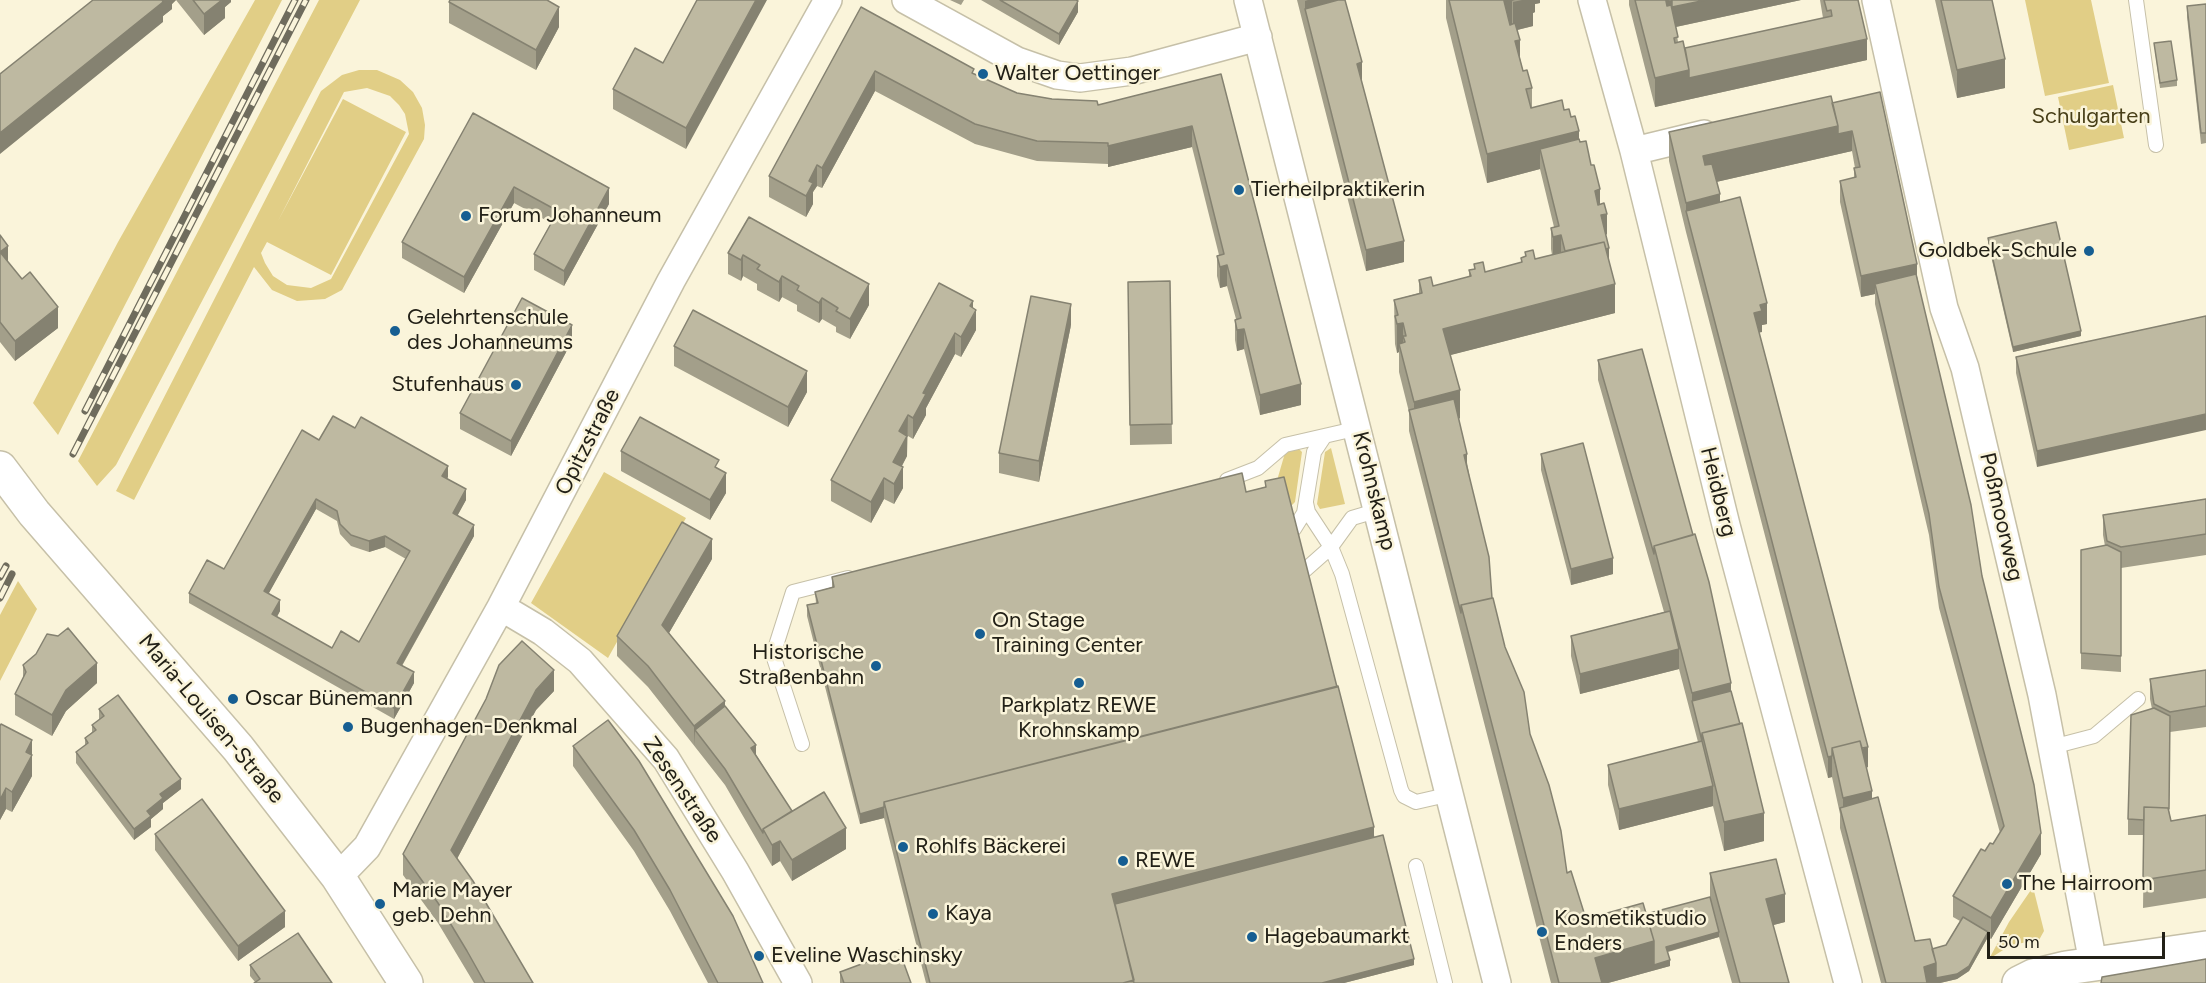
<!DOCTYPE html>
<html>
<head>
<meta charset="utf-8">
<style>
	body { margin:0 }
	#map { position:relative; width:2206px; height:983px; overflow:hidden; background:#faf4da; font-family:Figtree,sans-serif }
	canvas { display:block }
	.scale { position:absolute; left:1987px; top:932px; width:178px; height:27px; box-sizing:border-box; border:3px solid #222017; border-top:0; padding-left:8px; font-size:18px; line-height:21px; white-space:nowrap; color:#222017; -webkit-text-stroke:4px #faf4da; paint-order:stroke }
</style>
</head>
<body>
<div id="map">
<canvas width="2206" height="983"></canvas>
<div class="scale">50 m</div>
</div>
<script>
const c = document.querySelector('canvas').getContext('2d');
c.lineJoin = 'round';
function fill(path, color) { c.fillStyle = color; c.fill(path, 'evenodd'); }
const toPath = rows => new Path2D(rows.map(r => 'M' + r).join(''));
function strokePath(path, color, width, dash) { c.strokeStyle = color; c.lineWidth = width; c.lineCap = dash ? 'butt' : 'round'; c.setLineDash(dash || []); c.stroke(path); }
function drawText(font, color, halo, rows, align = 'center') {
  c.font = font + ' Figtree,sans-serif'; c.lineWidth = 5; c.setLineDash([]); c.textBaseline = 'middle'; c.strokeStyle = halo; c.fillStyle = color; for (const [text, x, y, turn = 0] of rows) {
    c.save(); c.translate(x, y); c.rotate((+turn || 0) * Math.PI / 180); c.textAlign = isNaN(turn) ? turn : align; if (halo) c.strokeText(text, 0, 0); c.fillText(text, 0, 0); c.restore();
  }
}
const green = toPath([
	[255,0,282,0,58,435,33,403,118,242],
	[319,0,360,0,116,465,97,486,78,461],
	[2025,0,2091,0,2109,83,2045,96],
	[359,70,377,70,400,80,413,92,422,108,425,125,424,139,342,290,325,299,297,301,272,290,254,267,134,500,116,491,321,91,342,75],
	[367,88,390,96,399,105,405,114,409,134,331,279,311,288,287,285,273,276,265,263,261,253,267,242,331,275,406,132,343,99,278,221,344,92],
	[2113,85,2124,138,2069,150,2058,97],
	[1331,448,1345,504,1320,509,1317,504,1325,452],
	[1289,450,1299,449,1302,452,1295,502,1289,508,1278,477,1285,453],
	[604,472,686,518,608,658,531,603],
	[18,581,37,609,0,681,0,615],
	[2033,887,2044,931,2039,940,2011,945,1989,959,2009,922]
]);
const service = toPath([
	[2136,0,2156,145],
	[1227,480,1258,468,1285,445,1359,428],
	[1306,503,1308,512,1331,547,1342,574,1401,790,1404,796,1416,802,1451,794],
	[1294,529,1304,513,1314,452,1324,437],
	[1305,570,1331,547,1352,518,1379,510],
	[802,744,773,655,793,592,848,578],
	[2052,747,2094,736,2138,699],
	[1416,866,1445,983]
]);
const minor = toPath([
	[906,0,1017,61,1057,75,1080,78,1132,71,1258,37],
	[1248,0,1497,983],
	[1592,0,1634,151,1726,525,1848,983],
	[1876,0,1944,308,1965,368,2042,695,2093,963],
	[1634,151,1704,134],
	[501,607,543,632,580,661,666,759,735,871,798,983],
	[338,877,367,847,501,607,671,281,828,0]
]);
const tertiary = toPath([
	[2019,983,2033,976,2066,968,2206,948]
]);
const secondary = toPath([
	[0,468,34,513,238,748,338,877,406,983]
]);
const rail = toPath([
	[85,411,295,0],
	[73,454,306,0],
	[0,577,6,566],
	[0,598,12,574]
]);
const wall = toPath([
	[93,0,231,0,231,2,225,7,225,18,204,35,176,0,172,4,172,9,163,16,163,22],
	[697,0,686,149,613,109,613,89,663,63],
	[950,0,964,0,961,5],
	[981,0,1076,0,1078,12,1059,45],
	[1297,0,1345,0,1362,83,1404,262,1366,271],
	[1446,0,1540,0,1540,3,1535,4,1535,12,1533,13,1533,26,1517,30,1520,58,1523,71,1532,88,1532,108,1564,110,1571,117,1580,142,1591,165,1607,234,1606,235,1615,313,1450,355,1460,418,1459,419,1492,598,1505,647,1530,734,1567,873,1586,919,1646,914,1710,897,1710,873,1785,922,1773,925,1789,983,1732,983,1719,937,1668,952,1670,966,1608,983,1551,983,1409,431,1409,412,1399,372,1399,352,1397,353,1395,344,1394,300,1419,293,1419,280,1433,286,1469,277,1469,270,1474,269,1474,264,1485,272,1521,263,1521,258,1525,257,1525,252,1535,259,1552,255,1551,249,1551,228,1554,227,1540,169,1487,183,1446,18],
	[1629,0,1801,0,1676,27,1678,42,1685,48,1823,18,1820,0,1858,0,1867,60,1655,107,1629,5],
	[1935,0,1992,0,2005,88,1957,98],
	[449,2,559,27,536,70,449,23],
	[2206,4,2206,143,2201,144,2187,17,2187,6],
	[861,7,974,75,1017,93,1052,99,1098,105,1221,74,1301,405,1260,415,1244,349,1237,351,1235,340,1235,320,1236,319,1227,286,1220,288,1217,276,1217,256,1219,255,1192,147,1108,167,1108,164,1037,161,975,144,875,91,822,188,817,186,813,192,813,204,806,217,769,197,769,176],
	[2154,43,2177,80,2177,86,2160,88],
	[1880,92,1917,276,2041,854,1991,939,1988,937,1969,971,1957,979,1940,983,1881,983,1840,828,1840,814,1832,777,1828,778,1686,232,1669,161,1669,132,1832,103],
	[1852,151,1855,168,1854,168,1854,178,1840,181,1840,202,1861,297,1875,294,1875,304,1929,535,1939,608,2000,833,1993,844,1985,851,1953,896,1953,917,1960,921,1946,945,1932,949,1915,941,1872,799,1866,768,1868,767,1759,332,1762,332,1762,325,1767,324,1720,202,1716,182],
	[473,113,609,204,564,286,534,270,534,254,551,223,514,203,464,293,402,258,402,242],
	[749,217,869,305,850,339,836,332,836,327,822,319,819,323,797,311,797,305,782,297,779,302,757,290,757,284,743,276,741,281,728,274,728,253],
	[0,235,8,262,58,328,15,361,0,342],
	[1988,238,2081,336,2013,352,1988,243],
	[1170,281,1172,444,1130,445,1128,282],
	[973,308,976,330,961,357,955,354,926,408,926,415,913,439,908,436,907,437,907,456,902,466,903,488,894,504,884,499,871,523,831,501,831,480],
	[2206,316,2037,467,2016,373,2016,357],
	[1071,325,1039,482,999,473,999,453],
	[572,341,511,456,460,429,460,413],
	[674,346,807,392,788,427,674,366],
	[1598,360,1731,691,1764,841,1724,851,1713,806,1619,830,1608,785,1608,765,1698,742,1679,669,1580,694,1571,656,1571,636,1664,612,1598,380],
	[355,428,448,477,447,478,466,500,457,515,474,536,402,666,414,683,394,719,189,603,189,593,224,569],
	[316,509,337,521,340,534,351,546,369,552,385,547,406,559,359,642,332,648,277,617,280,611,268,594],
	[621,451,719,469,726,493,710,520,621,471],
	[1541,454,1613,574,1571,585,1541,470],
	[1265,481,1414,965,1344,983,926,983,884,818,860,824,807,616,807,605,816,603,815,592,832,587,832,577,1246,492,1265,487],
	[2206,499,2206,555,2121,568,2121,672,2081,669,2081,550,2105,546,2103,535,2103,515],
	[712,559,669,633,725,706,792,811,846,849,792,881,780,861,772,866,725,785,648,687,617,656,617,636],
	[23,665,97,683,66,711,52,736,15,715,15,694,23,678],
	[2206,670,2206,727,2170,732,2169,810,2171,821,2206,815,2206,898,2143,908,2144,835,2128,835,2128,819,2152,709,2150,699,2150,679],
	[554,691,536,710,457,859,533,983,474,983,438,923,403,875,403,854,486,699],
	[99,709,181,789,163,803,163,809,151,819,151,827,134,840,76,763,76,752,85,746,85,738,92,732,92,725,99,720],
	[0,726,32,761,32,776,12,812,6,809,0,820],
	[573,746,763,983,708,983,670,911,634,851,573,766],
	[155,834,285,927,238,961,155,850],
	[250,965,332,983,255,982,250,976],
	[840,972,911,983,840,983]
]);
const shadedWall = toPath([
	[160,0,176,0,172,4,172,9,163,16,163,22,0,154,0,133],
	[220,0,231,0,231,2,225,7,225,18,204,35,204,14],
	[756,0,767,0,686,149,686,128],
	[1308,0,1345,0,1305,9,1305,1],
	[1495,0,1515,0,1512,1,1512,27],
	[1522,0,1540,0,1540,3,1535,4,1535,12,1533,13,1533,26,1513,31,1513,2],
	[1672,0,1801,0,1666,29,1666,1],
	[1078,1,1078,12,1059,45,1059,34],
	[559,7,559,27,536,70,536,50],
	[1867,39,1867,60,1655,107,1655,78,1689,70],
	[1520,40,1520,69,1515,41],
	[2005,59,2005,88,1957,98,1957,70],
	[1362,62,1362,83,1357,64],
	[875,71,875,91,822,188,822,168],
	[1192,126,1192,147,1108,167,1108,146],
	[1838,126,1852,131,1852,151,1703,185,1703,156],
	[1579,131,1579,159,1540,149,1540,169,1487,183,1487,154],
	[817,165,817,186,813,192,813,204,806,217,806,196,809,181],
	[514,187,514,203,464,293,464,277],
	[609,188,609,204,564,286,564,271],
	[1600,189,1600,210,1595,191],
	[1720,194,1720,223,1686,211,1686,203],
	[1607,214,1607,234,1601,236,1601,215],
	[1561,235,1561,255,1553,257,1553,237],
	[1404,241,1404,262,1366,271,1366,250],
	[8,246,8,266,0,252],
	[1609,248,1609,269,1567,259],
	[743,255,743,276,741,281,741,260],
	[1917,264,1917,285,1875,284,1875,294,1861,297,1861,276],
	[1227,265,1227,286,1220,288,1220,267],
	[782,276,782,297,779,302,779,282],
	[869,284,869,305,850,339,850,319],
	[1615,284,1615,313,1443,357,1443,329],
	[822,298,822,319,819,323,819,303],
	[973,301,973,316,976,310,976,330,961,357,961,337,970,306],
	[1767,303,1767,324,1762,325,1762,332,1754,334,1754,313,1760,305],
	[1071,304,1071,325,1039,482,1039,461],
	[58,307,58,328,15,361,15,341],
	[1403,323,1403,351,1399,344,1399,352,1397,353,1397,324],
	[572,325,572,341,511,456,511,441],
	[1244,329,1244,349,1237,351,1237,330],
	[2081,331,2081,336,2013,352,2013,347],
	[955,333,955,354,926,408,926,415,913,439,913,418,923,393],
	[807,371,807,392,788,427,788,407],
	[1301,384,1301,405,1260,415,1260,395],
	[1460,390,1460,418,1414,430,1414,402],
	[2206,414,2206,430,2037,467,2037,451],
	[908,415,907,456,893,482,893,462,899,431],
	[1467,454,1467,474,1464,455],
	[448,466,448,477,442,487,442,476],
	[903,467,903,488,894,504,894,484],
	[726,473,726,493,710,520,710,500],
	[884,478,884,499,871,523,871,502],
	[466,489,466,500,453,524,453,513],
	[316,499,316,509,264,602,264,591],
	[474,525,474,536,397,674,397,663],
	[385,536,385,547,369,552,369,541],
	[712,539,712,559,662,645,662,625],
	[1613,558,1613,574,1571,585,1571,569],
	[280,600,280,611,272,625,272,614],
	[1679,649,1679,669,1580,694,1580,674],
	[97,663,97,683,66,711,52,736,52,715,66,690],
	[554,670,554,691,536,710,451,870,451,850,536,690],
	[414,672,414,683,394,719,394,708],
	[1731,683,1731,711,1692,701,1692,693],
	[725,701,725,722,695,730,694,746,694,726],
	[32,740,32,776,12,812,12,792,26,752],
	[756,745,756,760,751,748],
	[1868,747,1868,767,1838,775,1833,756],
	[1832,756,1832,777,1828,778,1828,757],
	[181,779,181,789,163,803,163,809,151,819,151,827,134,840,134,829,147,811,160,794],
	[1713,786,1713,806,1619,830,1619,809],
	[6,788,6,809,0,820,0,800],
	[1872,791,1872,820,1843,819,1843,798],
	[884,807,884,818,860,824,860,814],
	[1764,813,1764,841,1724,851,1724,822],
	[1374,827,1374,843,1114,909,1112,894],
	[846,828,846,849,792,881,792,860],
	[2041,833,2041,854,1991,939,1991,918],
	[780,841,780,861,772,866,772,845],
	[1785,894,1785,922,1766,927,1766,899],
	[285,911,285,927,238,961,238,946],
	[1719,932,1719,937,1666,952,1666,947],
	[1988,932,1988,937,1969,971,1957,979,1940,983,1924,983,1924,967],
	[1654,941,1670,960,1670,966,1608,983,1595,983,1595,958],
	[1414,959,1414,965,1344,983,1322,983]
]);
const building = toPath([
	[93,0,162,0,163,2,0,133,0,74,93,0],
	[193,0,222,0,204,14,193,0],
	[450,0,547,0,559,7,536,50,449,2,450,0],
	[697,0,756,0,686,128,613,89,635,48,663,63,697,0],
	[1000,0,1076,0,1078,1,1059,34,1000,0],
	[1338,0,1345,0,1362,62,1357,64,1404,241,1366,250,1305,9,1338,0],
	[1449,0,1507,0,1504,1,1510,25,1515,23,1520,40,1515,41,1523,71,1527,70,1532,88,1526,89,1531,108,1562,100,1564,110,1569,109,1571,117,1575,116,1579,131,1487,154,1449,0],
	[1635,0,1669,0,1666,1,1667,6,1671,5,1678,37,1674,38,1675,43,1683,41,1689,70,1655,78,1635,0],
	[1672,0,1706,0,1672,7,1672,0],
	[1824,0,1858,0,1867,39,1689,78,1689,70,1685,48,1832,16,1831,10,1827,11,1824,0],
	[1941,0,1992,0,2005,59,1957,70,1941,0],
	[2206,4,2206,133,2201,133,2187,6,2206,4],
	[861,7,974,69,972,73,1017,93,1052,99,1097,101,1098,105,1221,74,1301,384,1260,395,1244,329,1237,330,1235,320,1241,318,1227,265,1220,267,1217,256,1224,254,1192,126,1108,146,1108,143,1037,141,975,124,875,71,822,168,817,165,809,181,813,183,806,196,769,176,861,7],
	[2171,41,2177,80,2160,83,2154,43,2171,41],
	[1880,92,1917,264,1861,276,1840,181,1856,177,1854,168,1860,167,1852,131,1838,134,1838,126,1832,103,1880,92],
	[1831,96,1838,126,1703,156,1705,165,1712,164,1720,194,1686,203,1669,132,1831,96],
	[473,113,609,188,564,271,534,254,558,211,514,187,464,277,402,242,473,113],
	[1579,139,1580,142,1586,141,1591,165,1594,165,1600,189,1595,191,1598,205,1604,203,1607,214,1601,215,1609,248,1606,249,1604,242,1565,251,1561,235,1553,237,1551,228,1559,226,1540,149,1579,139],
	[1740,197,1767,303,1760,305,1762,311,1754,313,1868,747,1862,748,1860,741,1832,748,1832,756,1828,757,1686,211,1740,197],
	[749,217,869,284,850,319,836,311,838,308,822,298,819,303,797,290,799,286,782,276,779,282,757,269,760,265,743,255,741,260,728,253,749,217],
	[2056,222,2081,331,2013,347,1988,238,2056,222],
	[0,235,8,246,0,252,0,235],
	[1604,242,1615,284,1443,329,1460,390,1414,402,1399,344,1405,342,1403,336,1406,336,1403,323,1397,324,1395,316,1398,315,1394,300,1422,293,1419,280,1431,277,1433,286,1471,276,1469,270,1475,269,1474,264,1483,262,1485,272,1522,262,1521,258,1526,256,1525,252,1533,250,1535,259,1604,242],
	[0,252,22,279,30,272,58,307,15,341,0,322,0,252],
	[1916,274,1971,505,1982,576,2034,785,2041,833,1991,918,1953,896,1981,849,1985,851,1990,843,1993,844,2004,826,1939,587,1929,514,1875,284,1916,274],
	[1170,281,1172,424,1130,425,1128,282,1170,281],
	[939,283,973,301,970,306,976,310,961,337,955,333,923,393,926,394,913,418,908,415,899,431,907,436,893,462,903,467,894,484,884,478,871,502,831,480,939,283],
	[1031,296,1071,304,1039,461,999,453,1031,296],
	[522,298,572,325,511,441,460,413,522,298],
	[693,310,807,371,788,407,674,346,693,310],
	[2206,316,2206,414,2037,451,2016,357,2206,316],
	[1642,349,1693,535,1654,546,1654,554,1598,360,1642,349],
	[1454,399,1467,454,1464,455,1489,557,1492,598,1461,605,1461,613,1409,410,1454,399],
	[333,416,355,428,361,417,448,466,442,476,466,489,453,513,474,525,397,663,414,672,394,708,189,593,207,560,224,569,302,430,319,440,333,416],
	[316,499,337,511,340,524,351,535,369,541,385,536,410,551,359,642,341,631,332,648,272,614,280,600,264,591,316,499],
	[640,417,719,460,715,467,726,473,710,500,621,451,640,417],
	[1583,443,1613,558,1571,569,1541,454,1583,443],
	[1242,473,1246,492,1266,487,1265,481,1284,477,1337,687,884,802,884,807,860,814,807,605,818,603,815,592,834,587,832,577,1242,473],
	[2206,499,2206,534,2121,547,2107,541,2103,515,2206,499],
	[682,522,712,539,662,625,725,701,694,726,648,666,617,636,682,522],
	[1695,534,1709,582,1731,683,1692,693,1654,546,1695,534],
	[2107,545,2121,552,2121,656,2081,653,2081,550,2107,545],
	[1493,598,1505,647,1524,692,1530,734,1549,785,1561,831,1567,873,1571,871,1586,919,1643,903,1654,941,1595,958,1602,983,1559,983,1461,605,1493,598],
	[1670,611,1679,649,1580,674,1571,636,1670,611],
	[68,628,97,663,66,690,52,715,15,694,26,672,23,665,36,654,47,634,58,636,68,628],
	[522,641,554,670,536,690,451,850,473,881,533,983,485,983,467,951,438,903,403,854,486,699,499,665,522,641],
	[2206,670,2206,706,2170,712,2154,704,2150,679,2206,670],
	[1338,686,1374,827,1112,894,1134,980,1123,983,930,983,884,802,1338,686],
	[1731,691,1740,724,1702,733,1702,741,1692,701,1731,691],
	[118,695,181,779,160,794,163,798,147,811,151,816,134,829,76,752,88,743,85,738,96,730,92,725,104,716,99,709,118,695],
	[725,706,756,745,751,748,792,811,763,829,763,833,725,769,695,730,725,706],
	[2154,708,2170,716,2169,809,2168,808,2144,807,2144,820,2128,819,2131,715,2154,708],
	[608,720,639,761,733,916,763,983,718,983,670,890,634,830,573,746,608,720],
	[1742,723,1764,813,1724,822,1702,733,1742,723],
	[1,724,32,740,26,752,32,755,12,792,6,788,0,800,0,726,1,724],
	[1702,741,1713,786,1619,809,1608,765,1702,741],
	[1860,741,1872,791,1843,798,1832,748,1860,741],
	[824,792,846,828,792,860,780,841,772,845,763,829,824,792],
	[1878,797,1915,941,1930,939,1936,963,1924,967,1927,983,1886,983,1840,808,1878,797],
	[202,799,285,911,238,946,155,834,202,799],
	[2144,807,2168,808,2171,821,2206,815,2206,870,2143,880,2144,807],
	[1383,835,1414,959,1322,983,1134,983,1115,904,1383,835],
	[1776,859,1785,894,1766,899,1789,983,1740,983,1710,873,1776,859],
	[1710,897,1719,932,1666,947,1670,960,1654,965,1654,941,1646,914,1710,897],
	[1963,917,1988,932,1969,966,1957,974,1936,978,1936,963,1932,949,1946,945,1963,917],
	[298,933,332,983,254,983,260,979,250,965,298,933],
	[899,950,911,983,844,983,840,972,899,950],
	[2206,959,2206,983,2101,983,2102,977,2206,959]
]);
const markers = [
	[983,74,6,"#165e92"],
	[1239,190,6,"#165e92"],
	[466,216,6,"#165e92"],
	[2089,251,6,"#165e92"],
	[395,331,6,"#165e92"],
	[516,385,6,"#165e92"],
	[980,634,6,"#165e92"],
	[876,666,6,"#165e92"],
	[1079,683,6,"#165e92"],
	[233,699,6,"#165e92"],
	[348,727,6,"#165e92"],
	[903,847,6,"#165e92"],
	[1123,861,6,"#165e92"],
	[2007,884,6,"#165e92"],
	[380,904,6,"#165e92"],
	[933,914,6,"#165e92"],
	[1542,932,6,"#165e92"],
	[1252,937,6,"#165e92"],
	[759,956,6,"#165e92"]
];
const poiNames = [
	["Walter Oettinger",995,74],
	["Tierheilpraktikerin",1251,190],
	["Forum Johanneum",478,216],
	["Goldbek-Schule",2077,251,"right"],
	["Gelehrtenschule",407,318],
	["des Johanneums",407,343],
	["Stufenhaus",504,385,"right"],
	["On Stage",992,621],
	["Training Center",992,646],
	["Historische",864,653,"right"],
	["Straßenbahn",864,678,"right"],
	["Oscar Bünemann",245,699],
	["Parkplatz REWE",1079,706,"center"],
	["Krohnskamp",1079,731,"center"],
	["Bugenhagen-Denkmal",360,727],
	["Rohlfs Bäckerei",915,847],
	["REWE",1135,861],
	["The Hairroom",2019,884],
	["Marie Mayer",392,891],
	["geb. Dehn",392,916],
	["Kaya",945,914],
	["Kosmetikstudio",1554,919],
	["Enders",1554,944],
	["Hagebaumarkt",1264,937],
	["Eveline Waschinsky",771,956]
];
const parkNames = [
	["Schulgarten",2091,117]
];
const streetNames = [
	["Opitzstraße",588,442,-63],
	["Krohnskamp",1374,491,76],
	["Heidberg",1718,492,76],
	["Poßmoorweg",2001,517,77],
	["Maria-Louisen-Straße",211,719,50],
	["Zesenstraße",682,790,56]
];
fill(green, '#e1ce86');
strokePath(service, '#c6c0a8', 16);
strokePath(minor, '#c6c0a8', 30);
strokePath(tertiary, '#c6c0a8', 36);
strokePath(secondary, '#c6c0a8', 36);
strokePath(service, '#fff', 14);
strokePath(minor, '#fff', 27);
strokePath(tertiary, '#fff', 33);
strokePath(secondary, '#fff', 33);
strokePath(rail, '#6f6c5d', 7);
strokePath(rail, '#faf4da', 4.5, [14]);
fill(wall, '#a39f8a');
fill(shadedWall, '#858271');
fill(building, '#beb9a1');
strokePath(building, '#858271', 1.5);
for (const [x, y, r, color] of markers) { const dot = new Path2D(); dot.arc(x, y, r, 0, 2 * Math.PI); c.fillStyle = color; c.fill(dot); strokePath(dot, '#faf4da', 2); }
drawText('22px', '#222017', '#faf4da', poiNames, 'left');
drawText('22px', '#483f18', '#faf4da', parkNames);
drawText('22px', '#222017', '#faf4da', streetNames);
</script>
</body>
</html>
